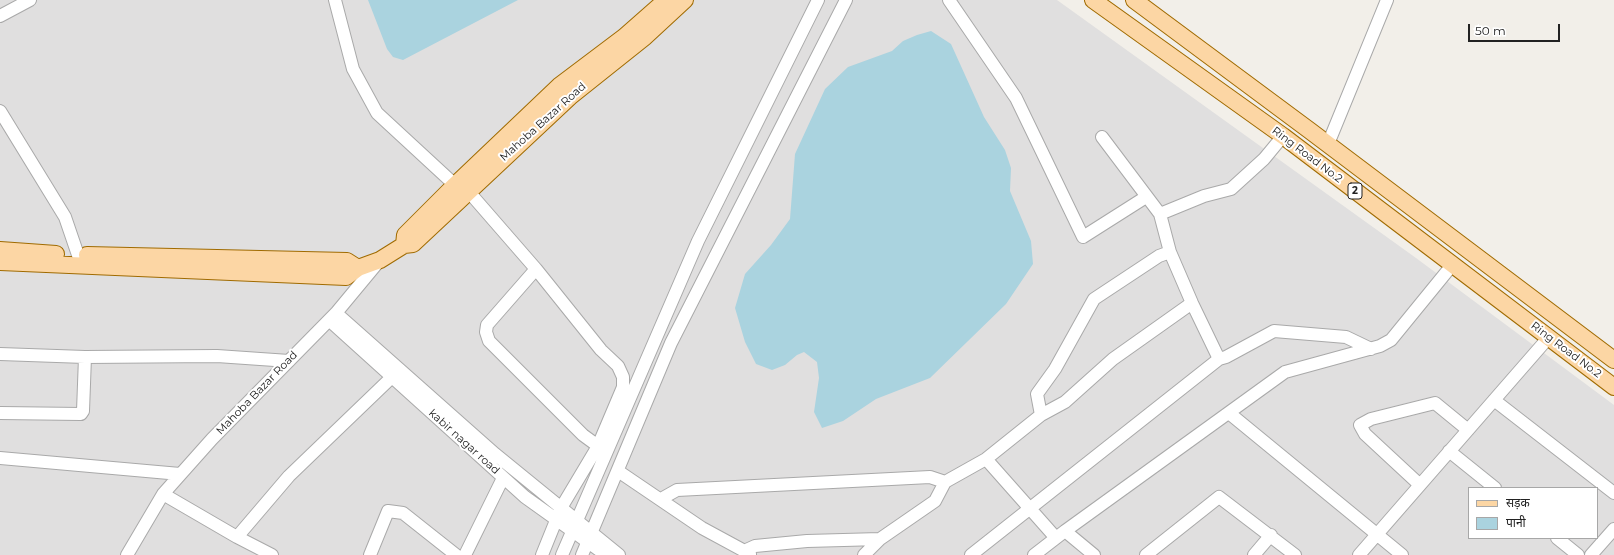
<!DOCTYPE html>
<html>
<head>
<meta charset="utf-8">
<style>
	body { margin:0 }
	#map { position:relative; width:1614px; height:555px; overflow:hidden; background:#f2efe9; font-family:Montserrat,"Noto Sans Devanagari",sans-serif }
	canvas { display:block }
	.legend { position:absolute; left:1468px; top:487px; width:130px; height:52px; box-sizing:border-box; background:#fff; border:1px solid #a7a7a7; margin:0; padding:5px 7px; list-style:none; font-size:12px; color:#222 }
	.legend li { display:flex; align-items:center; gap:8px; height:20px }
	.legend b { width:20px; border:1px solid #a7a7a7 }
	.scale { position:absolute; left:1468px; top:24px; width:92px; height:18px; box-sizing:border-box; border:2px solid #222; border-top:0; padding-left:5px; font-size:12px; line-height:14px; white-space:nowrap; color:#222; -webkit-text-stroke:3px #fff; paint-order:stroke }
</style>
</head>
<body>
<div id="map">
<canvas width="1614" height="555"></canvas>
<ul class="legend">
<li><b style="height:5px;background:#fcd6a4"></b>सड़क</li>
<li><b style="height:11px;background:#aad3df"></b>पानी</li>
</ul>
<div class="scale">50 m</div>
</div>
<script>
const c = document.querySelector('canvas').getContext('2d');
c.lineJoin = 'round';
function fill(path, color) { c.fillStyle = color; c.fill(path, 'evenodd'); }
const toPath = rows => new Path2D(rows.map(r => 'M' + r).join(''));
function strokePath(path, color, width, dash) { c.strokeStyle = color; c.lineWidth = width; c.lineCap = dash ? 'butt' : 'round'; c.setLineDash(dash || []); c.stroke(path); }
function drawText(font, color, halo, rows, align = 'center') {
  c.font = font + ' Montserrat,sans-serif'; c.lineWidth = 4; c.setLineDash([]); c.textBaseline = 'middle'; c.strokeStyle = halo; c.fillStyle = color; for (const [text, x, y, turn = 0] of rows) {
    c.save(); c.translate(x, y); c.rotate((+turn || 0) * Math.PI / 180); c.textAlign = isNaN(turn) ? turn : align; if (halo) c.strokeText(text, 0, 0); c.fillText(text, 0, 0); c.restore();
  }
}
const residential = toPath([
	[0,0,1057,0,1416,258,1614,405,1614,555,0,555],
	[1469,488,1597,488,1597,538,1469,538]
]);
const water = toPath([
	[368,0,518,0,403,60,393,57,387,49],
	[931,31,951,44,984,117,1005,150,1011,168,1010,191,1031,241,1033,264,1006,304,930,378,876,399,843,421,822,428,814,412,819,378,817,362,804,352,797,355,785,365,772,370,756,364,745,342,735,308,745,274,771,245,790,219,795,154,825,89,848,67,892,51,903,41,917,35]
]);
const minor = toPath([
	[335,0,353,69,377,113,455,185,469,192,536,269,601,350,618,366,623,377,623,387,598,446],
	[949,0,1016,98,1083,237,1146,197],
	[0,16,30,0],
	[0,111,65,217,78,255],
	[1102,137,1160,214,1170,252,1192,303,1219,359],
	[1328,144,1387,0],
	[1160,214,1204,196,1231,189,1264,159,1283,136],
	[536,269,487,325,486,332,489,341,583,435,598,446,561,508,542,555],
	[336,313,495,454,619,555],
	[329,320,525,497,606,555],
	[0,354,85,357,217,356,289,361],
	[1494,400,1614,493],
	[0,413,81,414,83,411,85,357],
	[1229,413,1402,555],
	[1041,415,1037,394,1055,369,1094,299,1159,256,1170,252],
	[1449,451,1495,488],
	[0,458,180,474],
	[986,459,1056,538],
	[618,471,702,528,750,554],
	[1420,485,1365,434,1360,425,1371,419,1435,403,1468,430],
	[163,494,237,537],
	[661,499,677,490,930,477,945,482],
	[1065,531,1285,372,1380,346,1391,340,1453,264],
	[1557,538,1578,555],
	[744,551,755,546,807,541,880,539,935,501,945,482,986,459,1041,415,1065,402,1113,359,1192,303],
	[127,555,163,494,212,439,336,313,380,260],
	[272,555,237,537,289,476,392,377],
	[370,555,388,511,403,513,456,555],
	[465,555,503,478],
	[562,555,698,241,818,0],
	[582,555,671,343,846,0],
	[864,555,880,539],
	[971,555,1219,359,1226,357,1274,331,1346,337,1371,349],
	[1034,555,1065,531,1094,555],
	[1146,555,1219,497,1295,555],
	[1254,555,1271,535],
	[1359,555,1549,337],
	[1591,555,1614,529]
]);
const major = toPath([
	[1093,0,1283,136,1614,387],
	[1134,0,1309,130,1614,360],
	[404,245,405,235,455,185,559,86,624,37,666,0],
	[0,250,56,254],
	[87,255,347,261,358,268],
	[0,262,346,277,358,268,380,260,404,245,413,244,571,96,645,37,685,0]
]);
const shields = [
	[1355,191,14]
];
const shieldNames = [
	["2",1355,191]
];
const streetNames = [
	["Mahoba Bazar Road",543,122,-42],
	["Ring Road No.2",1307,155,37],
	["Ring Road No.2",1566,350,37],
	["Mahoba Bazar Road",257,393,-46],
	["kabir nagar road",464,442,42]
];
fill(residential, '#e0dfdf');
fill(water, '#aad3df');
strokePath(minor, '#a9a9a9', 14);
strokePath(major, '#a06b00', 18);
strokePath(minor, '#fff', 12);
strokePath(major, '#fcd6a4', 16);
for (const [x, y, w] of shields) { const box = new Path2D(); box.roundRect(x - w / 2, y - 8, w, 16, 3); c.fillStyle = '#fff'; c.fill(box); strokePath(box, '#222', 1); }
drawText('bold 10px', '#222', null, shieldNames);
drawText('11px', '#222', '#fff', streetNames);
</script>
</body>
</html>
